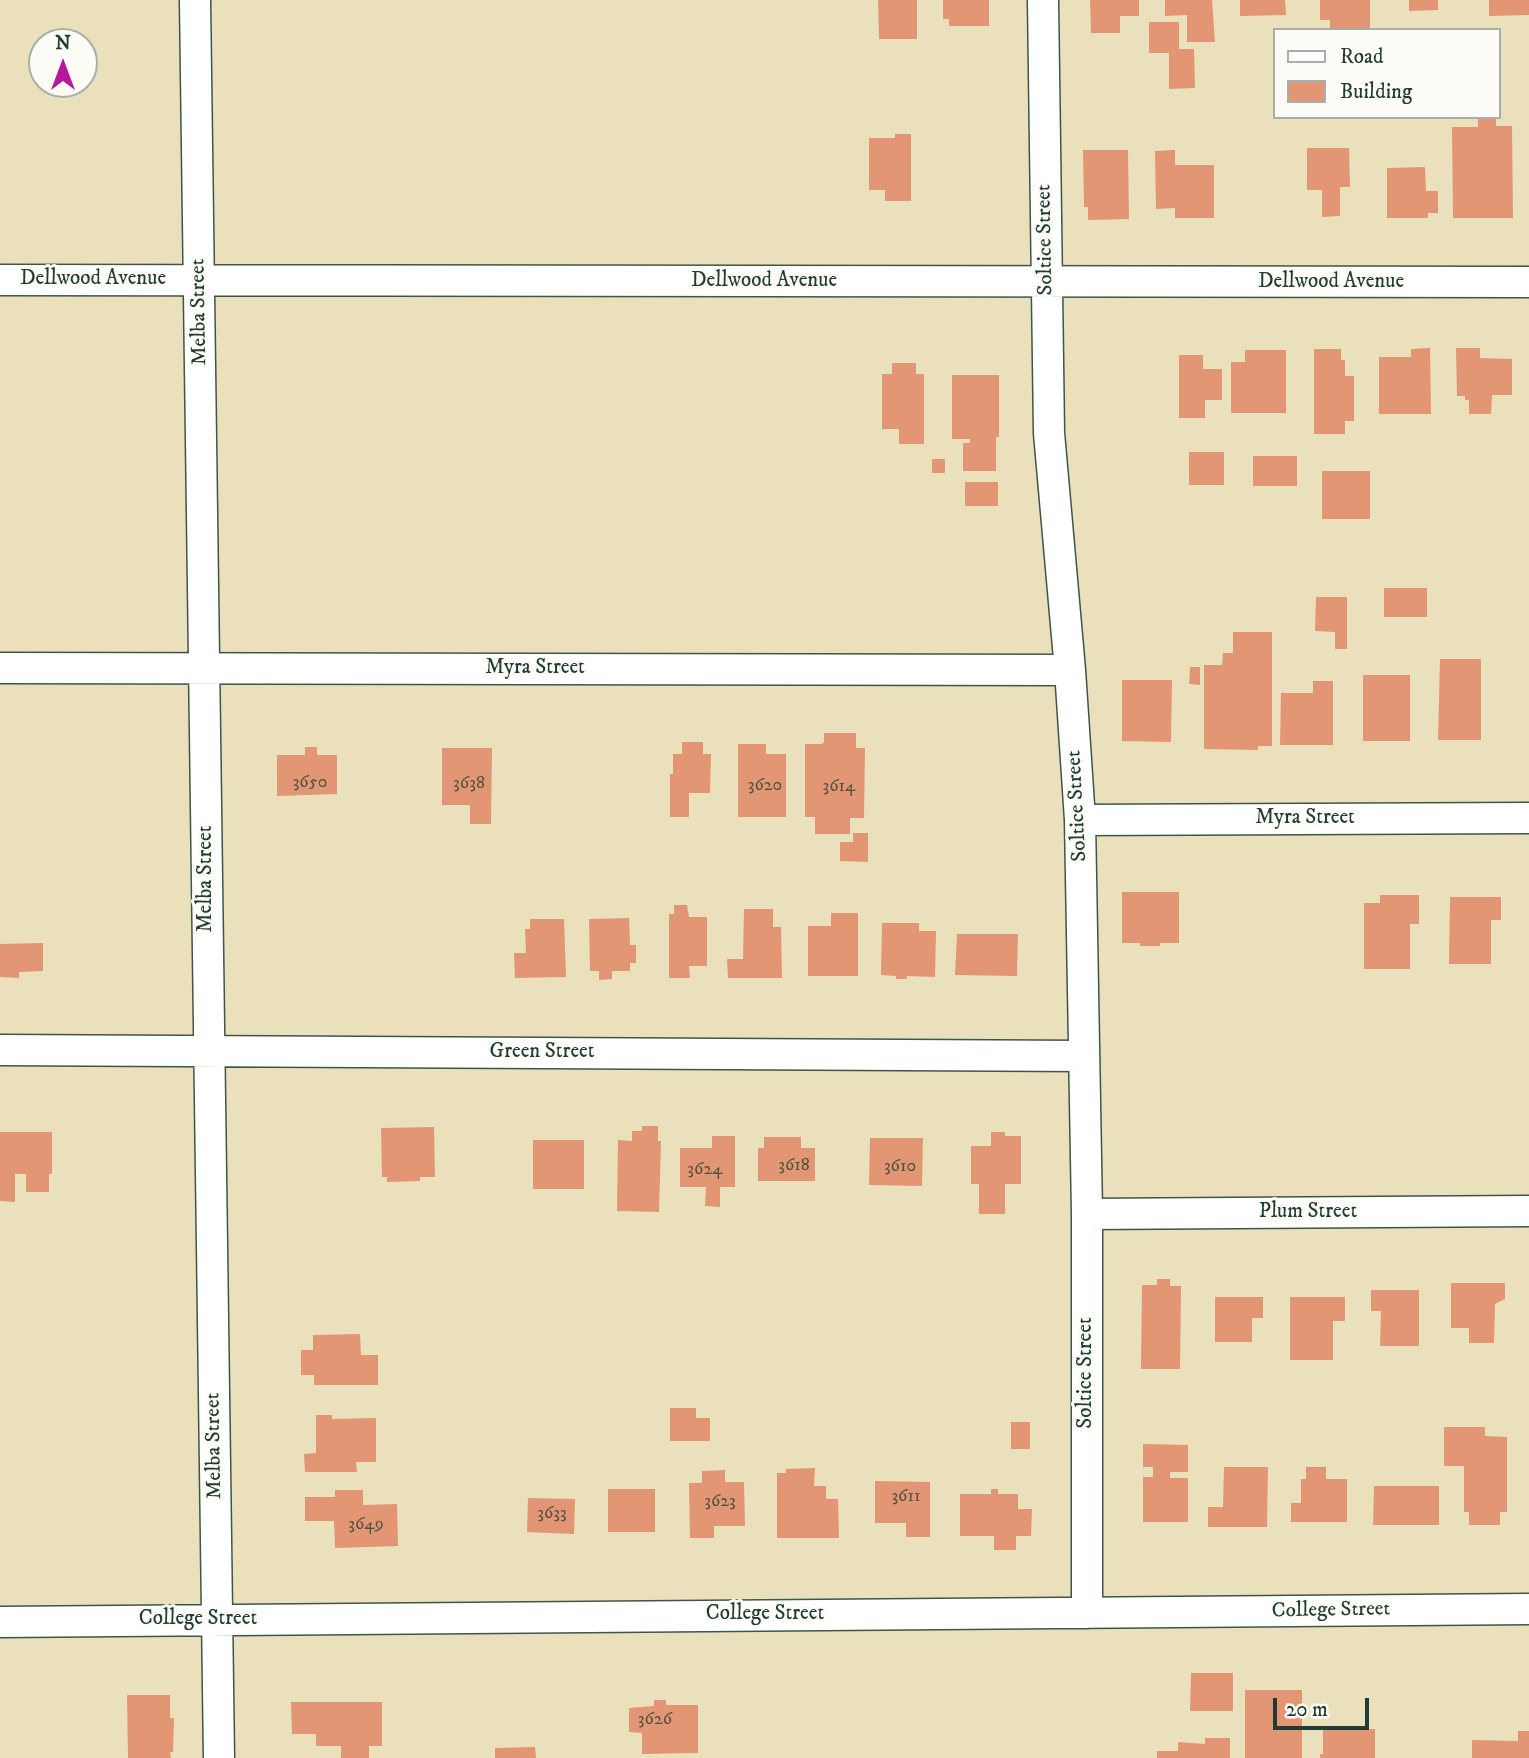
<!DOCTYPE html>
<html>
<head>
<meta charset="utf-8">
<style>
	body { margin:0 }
	#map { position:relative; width:1529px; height:1758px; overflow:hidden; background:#ebe0bc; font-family:"IM FELL DW Pica",serif }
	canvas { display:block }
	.legend { position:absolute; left:1273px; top:28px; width:228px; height:91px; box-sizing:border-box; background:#fdfcf7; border:2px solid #a4b0a9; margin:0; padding:9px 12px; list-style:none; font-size:21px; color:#1f3d34 }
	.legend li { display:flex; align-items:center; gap:14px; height:35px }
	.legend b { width:35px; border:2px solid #a4b0a9 }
	.north { position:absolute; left:28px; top:28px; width:70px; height:70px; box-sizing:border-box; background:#fdfcf7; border:2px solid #a4b0a9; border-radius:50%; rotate:0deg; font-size:19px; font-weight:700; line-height:28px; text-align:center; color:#1f3d34 }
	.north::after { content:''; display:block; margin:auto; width:24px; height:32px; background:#b5179e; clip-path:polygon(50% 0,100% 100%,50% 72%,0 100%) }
	.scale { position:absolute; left:1273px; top:1698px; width:96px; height:32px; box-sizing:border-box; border:4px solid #1f3d34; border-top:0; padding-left:9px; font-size:21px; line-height:24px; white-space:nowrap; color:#1f3d34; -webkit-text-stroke:5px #fdfcf7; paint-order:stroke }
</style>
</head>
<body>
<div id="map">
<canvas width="1529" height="1758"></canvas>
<ul class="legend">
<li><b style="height:9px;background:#fff"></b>Road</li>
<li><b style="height:19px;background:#e39673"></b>Building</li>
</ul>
<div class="north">N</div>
<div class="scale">20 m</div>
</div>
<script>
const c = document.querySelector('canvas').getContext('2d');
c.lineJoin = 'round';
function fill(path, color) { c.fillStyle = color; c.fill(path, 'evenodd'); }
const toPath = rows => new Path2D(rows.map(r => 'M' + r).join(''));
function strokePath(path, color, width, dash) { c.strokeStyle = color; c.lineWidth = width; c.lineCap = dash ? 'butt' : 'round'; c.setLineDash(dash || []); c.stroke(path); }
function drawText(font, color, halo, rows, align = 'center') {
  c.font = font + ' "IM FELL DW Pica",serif'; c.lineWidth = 6; c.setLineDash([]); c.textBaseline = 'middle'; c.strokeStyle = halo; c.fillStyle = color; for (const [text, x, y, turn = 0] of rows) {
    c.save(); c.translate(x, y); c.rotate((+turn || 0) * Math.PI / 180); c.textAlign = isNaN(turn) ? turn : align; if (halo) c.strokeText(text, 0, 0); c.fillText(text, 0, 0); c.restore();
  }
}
const building = toPath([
	[878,0,917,0,917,39,879,39],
	[943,0,989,0,989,26,949,26,949,19,943,19],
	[1090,0,1139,0,1139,16,1120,16,1120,33,1091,33],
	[1165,0,1212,0,1215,42,1187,42,1187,15,1165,16],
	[1240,0,1285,0,1286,15,1240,16],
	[1320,0,1370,0,1370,30,1330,30,1330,20,1320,20],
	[1409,0,1438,0,1438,10,1409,11],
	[1489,0,1529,0,1529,15,1489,16],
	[1149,22,1179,22,1179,49,1194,49,1195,88,1169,89,1169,53,1149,53],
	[1478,117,1496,117,1496,126,1512,126,1513,218,1453,218,1452,127,1478,127],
	[895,134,911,134,911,201,885,201,885,190,869,190,869,138,895,138],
	[1307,148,1349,148,1350,187,1340,187,1340,216,1322,217,1322,190,1307,190],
	[1083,150,1128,150,1129,219,1088,220,1088,207,1084,207],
	[1175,150,1175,165,1214,165,1214,218,1175,218,1175,208,1156,209,1155,151],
	[1425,167,1426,191,1438,191,1438,213,1428,213,1428,218,1387,218,1387,168],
	[1430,348,1431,414,1379,414,1379,357,1411,357,1411,349],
	[1456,348,1480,348,1480,358,1512,359,1512,395,1492,395,1491,414,1469,414,1469,400,1465,400,1465,396,1457,396],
	[1314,349,1341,349,1341,360,1345,360,1345,376,1354,376,1354,421,1345,421,1345,434,1314,434],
	[1245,350,1286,350,1286,413,1231,413,1231,362,1245,362],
	[1179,355,1203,355,1203,369,1222,369,1222,400,1205,400,1205,418,1179,418],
	[892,363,916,363,916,374,924,374,924,444,899,444,899,429,882,429,882,374,892,374],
	[952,375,999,375,999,437,996,437,996,471,963,471,963,443,970,443,970,439,952,439],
	[1189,452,1224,452,1224,485,1189,485],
	[1253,456,1297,456,1297,486,1253,486],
	[932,459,945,459,945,473,932,473],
	[1322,471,1370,471,1370,519,1322,519],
	[965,482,998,482,998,506,965,506],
	[1384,588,1427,588,1427,617,1384,617],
	[1316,597,1347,597,1347,649,1335,649,1335,632,1315,631],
	[1233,632,1272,632,1272,746,1258,746,1258,750,1204,749,1204,665,1222,665,1223,653,1233,653],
	[1440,659,1481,659,1481,740,1438,740],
	[1190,667,1200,667,1200,685,1189,684],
	[1363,675,1410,675,1410,741,1363,741],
	[1122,680,1172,680,1171,742,1122,741],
	[1313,681,1333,681,1333,745,1280,745,1281,693,1313,693],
	[824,733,856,733,856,748,865,748,864,818,850,818,850,834,815,834,815,817,805,817,805,744,822,744,824,742],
	[682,742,703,742,703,754,711,754,710,793,689,793,689,817,670,817,670,774,673,774,673,754,682,754],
	[738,744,766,744,766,754,786,754,786,817,738,817],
	[305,747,317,747,317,755,337,755,337,794,277,796,277,755,305,755],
	[442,748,492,748,491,824,470,824,470,805,442,805],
	[853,833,868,833,868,862,840,861,840,842,853,842],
	[1122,892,1179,892,1179,943,1160,943,1160,946,1140,946,1140,943,1122,943],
	[1380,895,1419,895,1419,924,1410,924,1410,969,1364,969,1364,903,1380,903],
	[1450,897,1501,897,1501,920,1491,920,1491,964,1449,964],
	[674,905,687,905,689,917,707,917,707,966,689,966,690,978,669,978,669,914,674,914],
	[744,909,773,909,773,927,781,927,782,978,728,978,727,959,743,959],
	[831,913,858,913,858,976,808,976,808,926,831,926],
	[629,918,630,945,636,945,636,963,630,963,630,971,612,971,612,979,599,980,599,971,590,971,589,919],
	[530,919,564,919,566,977,515,978,514,953,526,953,525,929,530,929],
	[882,923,919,923,919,931,936,931,935,977,907,976,907,979,896,979,896,976,881,975],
	[957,934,1018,934,1017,976,955,975],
	[43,943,43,971,19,972,19,978,0,977,0,944],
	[642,1126,658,1126,658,1141,661,1141,659,1212,617,1211,618,1140,632,1141,632,1131,642,1131],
	[434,1127,435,1177,420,1177,420,1181,387,1182,387,1177,382,1177,381,1128],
	[0,1132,52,1132,52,1174,49,1174,49,1192,26,1192,26,1174,15,1174,15,1202,0,1201],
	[991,1132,1005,1132,1005,1136,1021,1136,1021,1184,1005,1184,1005,1214,979,1214,979,1184,971,1184,971,1146,991,1146],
	[712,1136,735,1136,735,1187,720,1187,720,1207,705,1206,706,1187,680,1187,680,1148,712,1148],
	[764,1137,801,1137,801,1148,815,1148,815,1181,758,1181,758,1148,764,1148],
	[870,1138,923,1138,922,1186,869,1185],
	[533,1140,584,1140,584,1189,533,1189],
	[1157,1279,1170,1279,1170,1286,1181,1286,1180,1369,1141,1369,1142,1285,1157,1285],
	[1451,1283,1505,1283,1505,1299,1495,1304,1494,1343,1469,1343,1469,1328,1451,1328],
	[1371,1290,1419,1290,1419,1346,1380,1346,1381,1311,1371,1311],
	[1215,1297,1263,1297,1263,1318,1252,1318,1252,1342,1215,1342],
	[1290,1297,1345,1297,1345,1321,1333,1321,1333,1360,1290,1360],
	[360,1334,361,1355,378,1355,378,1385,314,1385,314,1375,301,1375,301,1350,313,1350,313,1335],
	[670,1408,696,1408,696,1418,710,1418,710,1441,670,1441],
	[316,1415,332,1415,332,1419,376,1418,376,1462,356,1462,357,1472,305,1472,304,1454,316,1453],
	[1011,1422,1030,1422,1030,1449,1011,1449],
	[1444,1427,1485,1427,1485,1436,1507,1437,1507,1512,1500,1512,1500,1525,1469,1525,1469,1512,1464,1512,1464,1466,1444,1466],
	[1143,1444,1188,1445,1188,1472,1170,1472,1170,1478,1188,1478,1188,1522,1143,1522,1143,1477,1153,1477,1153,1467,1143,1467],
	[1224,1467,1268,1467,1267,1527,1208,1527,1208,1507,1223,1507],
	[1306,1467,1326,1467,1326,1479,1347,1479,1347,1522,1291,1522,1291,1503,1301,1503,1301,1479,1306,1479],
	[815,1468,814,1486,826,1486,826,1499,838,1499,839,1538,777,1538,777,1473,786,1473,786,1469],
	[725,1470,725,1482,744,1482,745,1526,714,1526,714,1538,690,1538,689,1483,702,1483,702,1471],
	[875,1481,930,1482,930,1537,906,1537,906,1523,875,1523],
	[1374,1486,1439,1486,1439,1525,1373,1525],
	[608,1489,655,1489,655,1532,608,1532],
	[991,1489,998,1489,998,1494,1018,1494,1018,1509,1032,1509,1031,1536,1016,1536,1016,1550,994,1550,994,1536,960,1536,960,1494,991,1494],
	[335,1490,363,1490,363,1505,397,1504,398,1546,335,1548,334,1521,305,1521,305,1497,335,1497],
	[528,1498,575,1499,574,1534,527,1532],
	[1191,1673,1233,1673,1233,1711,1190,1711],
	[1245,1690,1302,1690,1302,1758,1245,1758],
	[127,1695,170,1695,170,1718,174,1718,173,1752,170,1752,171,1758,128,1758],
	[654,1700,666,1700,666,1705,698,1705,698,1753,642,1754,642,1733,629,1732,629,1708,654,1706],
	[291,1702,382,1702,382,1746,369,1746,369,1758,341,1758,341,1746,316,1746,316,1734,292,1734],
	[1323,1729,1375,1729,1375,1758,1320,1758,1320,1754,1323,1754],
	[1518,1731,1529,1731,1529,1758,1472,1758,1472,1740,1518,1741],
	[1205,1738,1230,1738,1230,1758,1157,1758,1157,1751,1178,1751,1178,1742,1205,1744],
	[535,1747,536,1758,495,1758,495,1748]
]);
const minor = toPath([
	[195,0,219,1758],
	[1043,0,1049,433,1070,670,1080,820,1087,1214,1087,1613],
	[0,280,1529,282],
	[0,668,1070,670],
	[1080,820,1529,818],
	[0,1050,1084,1056],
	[1087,1214,1529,1211],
	[0,1622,1529,1609]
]);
const numberNames = [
	["3650",310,783],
	["3638",469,784],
	["3620",765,786],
	["3614",839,787],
	["3618",794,1166],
	["3610",900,1167],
	["3624",705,1170],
	["3611",906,1497],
	["3623",720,1502],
	["3633",552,1514],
	["3649",366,1525],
	["3626",655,1720]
];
const streetNames = [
	["Soltice Street",1046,240,-91],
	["Dellwood Avenue",93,280],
	["Dellwood Avenue",764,282],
	["Dellwood Avenue",1331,283],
	["Melba Street",200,312,-91],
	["Myra Street",535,669],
	["Soltice Street",1078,806,-93],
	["Myra Street",1305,819],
	["Melba Street",207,879,-90],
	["Green Street",542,1053],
	["Plum Street",1308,1213],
	["Soltice Street",1087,1373,-90],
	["Melba Street",215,1446,-91],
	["College Street",1331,1611,-1],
	["College Street",765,1615],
	["College Street",198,1620]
];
fill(building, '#e39673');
strokePath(minor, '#3e5548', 33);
strokePath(minor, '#fff', 30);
drawText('18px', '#505344', null, numberNames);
drawText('21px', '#1f3d34', '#fdfcf7', streetNames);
</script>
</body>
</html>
